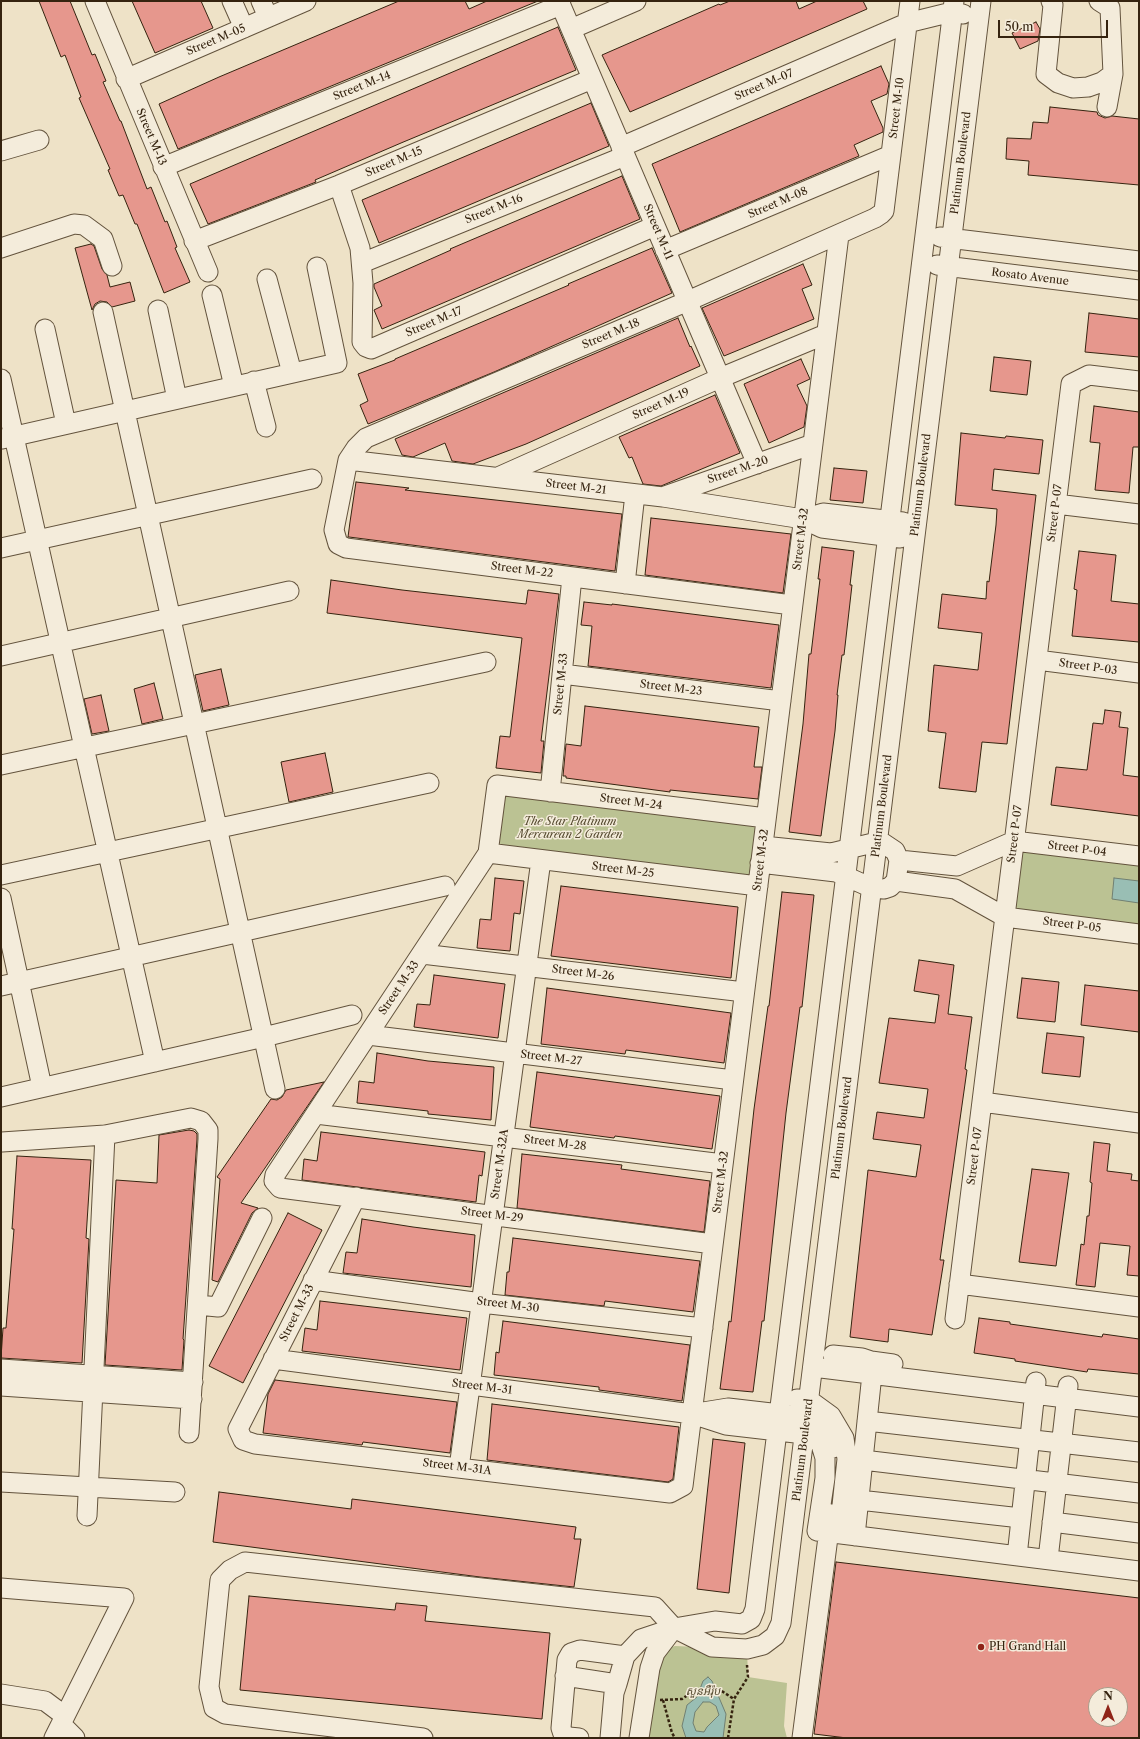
<!DOCTYPE html>
<html>
<head>
<meta charset="utf-8">
<style>
	body { margin:0 }
	#map { position:relative; width:1140px; height:1739px; overflow:hidden; background:#eee2c7; font-family:"Libre Caslon Text",serif }
	canvas { display:block }
	.frame { position:absolute; inset:0; border:2px solid #35230f; pointer-events:none }
	.north { position:absolute; left:1088px; top:1687px; width:40px; height:40px; box-sizing:border-box; background:#f4ecdb; border:1px solid #a89c89; border-radius:50%; rotate:0deg; font-size:11px; font-weight:700; line-height:16px; text-align:center; color:#35230f }
	.north::after { content:''; display:block; margin:auto; width:14px; height:18px; background:#8f2418; clip-path:polygon(50% 0,100% 100%,50% 72%,0 100%) }
	.scale { position:absolute; left:998px; top:20px; width:110px; height:18px; box-sizing:border-box; border:2px solid #35230f; border-top:0; padding-left:5px; font-size:12px; line-height:14px; white-space:nowrap; color:#35230f; -webkit-text-stroke:3px #f4ecdb; paint-order:stroke }
</style>
</head>
<body>
<div id="map">
<canvas width="1140" height="1739"></canvas>
<div class="frame"></div>
<div class="north">N</div>
<div class="scale">50 m</div>
</div>
<script>
const c = document.querySelector('canvas').getContext('2d');
c.lineJoin = 'round';
function fill(path, color) { c.fillStyle = color; c.fill(path, 'evenodd'); }
const toPath = rows => new Path2D(rows.map(r => 'M' + r).join(''));
function strokePath(path, color, width, dash) { c.strokeStyle = color; c.lineWidth = width; c.lineCap = dash ? 'butt' : 'round'; c.setLineDash(dash || []); c.stroke(path); }
function drawText(font, color, halo, rows, align = 'center') {
  c.font = font + ' "Libre Caslon Text","Noto Sans Khmer",serif'; c.lineWidth = 3; c.setLineDash([]); c.textBaseline = 'middle'; c.strokeStyle = halo; c.fillStyle = color; for (const [text, x, y, turn = 0] of rows) {
    c.save(); c.translate(x, y); c.rotate((+turn || 0) * Math.PI / 180); c.textAlign = isNaN(turn) ? turn : align; if (halo) c.strokeText(text, 0, 0); c.fillText(text, 0, 0); c.restore();
  }
}
const green = toPath([
	[497,785,766,818,758,886,488,853],
	[1014,841,1139,856,1139,934,1005,917],
	[675,1646,747,1649,748,1677,787,1683,784,1726,787,1738,639,1738,655,1653]
]);
const water = toPath([
	[1114,878,1139,881,1139,903,1112,899,1114,878],
	[708,1677,712,1681,726,1714,723,1738,686,1738,682,1726,687,1705,697,1697,703,1681,708,1677],
	[703,1702,710,1702,716,1706,719,1715,707,1727,704,1732,696,1731,693,1723,695,1712,703,1702]
]);
const building = toPath([
	[39,1,70,1,92,55,95,54,106,81,103,82,120,121,121,121,147,189,151,187,165,222,167,221,177,247,175,248,190,282,164,293,137,224,135,224,123,195,119,196,108,170,110,169,79,98,81,97,65,55,61,57,39,1],
	[132,1,201,1,213,28,155,53,132,1],
	[399,1,465,1,469,9,487,1,538,1,178,149,159,104,219,77,399,1],
	[730,1,796,1,799,9,817,1,863,1,867,9,630,112,602,55,719,4,720,5,730,1],
	[1036,22,1040,29,1038,41,1020,49,1012,33,1036,22],
	[558,27,576,70,401,143,315,180,316,182,208,224,190,184,558,27],
	[881,66,889,84,887,94,871,101,883,128,883,132,854,145,859,156,680,232,652,164,881,66],
	[591,103,609,146,379,243,362,200,591,103],
	[1050,107,1097,112,1098,115,1105,118,1112,116,1139,119,1139,185,1028,175,1029,161,1006,159,1007,138,1031,139,1033,122,1048,123,1050,107],
	[622,176,640,219,382,329,374,310,382,306,374,287,374,284,451,250,450,249,622,176],
	[91,244,94,246,102,269,107,275,110,287,130,282,135,301,112,307,107,302,100,301,95,304,92,310,75,248,91,244],
	[652,248,672,293,494,372,368,424,360,405,368,401,358,374,395,360,395,359,569,285,568,284,652,248],
	[803,264,812,285,802,289,814,319,724,356,702,308,803,264],
	[1089,313,1139,319,1139,357,1085,352,1089,313],
	[678,318,690,347,691,346,700,366,526,444,473,464,452,461,445,443,413,457,402,455,395,439,678,318],
	[994,357,1031,361,1027,395,990,391,994,357],
	[801,359,810,379,797,385,807,406,804,427,769,443,744,384,801,359],
	[715,395,740,453,661,486,643,484,632,457,629,458,619,437,715,395],
	[1094,406,1139,412,1139,447,1133,447,1129,493,1095,490,1100,443,1090,442,1094,406],
	[961,433,1005,438,1006,436,1043,440,1039,474,994,469,992,490,1036,495,1007,744,982,742,976,792,939,788,946,733,928,731,934,665,978,670,982,633,938,628,942,594,986,599,987,581,989,582,996,525,997,509,955,505,961,433],
	[834,468,867,471,863,503,830,500,834,468],
	[356,482,409,488,405,490,622,514,615,571,349,537,348,537,350,522,356,482],
	[651,518,791,534,783,593,645,575,651,518],
	[822,547,854,551,850,585,852,585,844,655,842,655,837,695,838,695,835,731,821,836,789,832,803,724,809,654,811,654,820,579,818,579,822,547],
	[1079,551,1116,555,1111,601,1139,604,1139,642,1072,636,1077,590,1074,589,1079,551],
	[331,580,402,590,526,604,528,590,559,594,541,741,544,741,541,773,496,768,500,736,510,737,522,638,327,613,331,580],
	[584,602,612,605,612,604,779,625,771,688,588,666,592,626,581,625,584,602],
	[221,669,229,705,203,711,195,675,221,669],
	[154,683,163,719,142,724,134,689,154,683],
	[101,695,109,731,92,734,84,699,101,695],
	[585,706,759,727,754,767,762,767,758,799,670,790,670,792,566,778,566,776,563,776,566,744,581,746,585,706],
	[1105,710,1121,712,1119,727,1128,728,1123,775,1139,777,1139,816,1051,805,1056,767,1087,770,1093,723,1103,724,1105,710],
	[325,753,333,792,289,802,281,762,325,753],
	[495,878,524,881,520,914,514,913,510,951,477,948,480,919,491,920,495,878],
	[561,886,738,907,731,978,551,956,561,886],
	[782,892,814,895,802,1007,800,1007,786,1113,764,1321,762,1321,753,1392,720,1389,729,1321,731,1322,754,1109,768,1006,769,1006,782,892],
	[919,960,954,965,948,1014,972,1017,965,1069,967,1070,940,1260,944,1260,932,1335,889,1329,888,1342,850,1337,868,1170,916,1177,921,1145,873,1139,877,1112,924,1118,928,1089,879,1083,889,1018,935,1023,939,995,914,991,919,960],
	[434,975,505,984,498,1038,414,1027,417,1004,430,1005,434,975],
	[1022,978,1059,982,1055,1022,1017,1018,1022,978],
	[1085,985,1139,991,1139,1032,1081,1025,1085,985],
	[547,988,731,1013,724,1063,626,1050,625,1054,541,1044,547,988],
	[1047,1033,1084,1037,1080,1077,1042,1073,1047,1033],
	[377,1053,428,1061,494,1067,491,1120,428,1114,428,1111,357,1103,359,1081,374,1083,377,1053],
	[537,1072,720,1096,712,1149,615,1136,614,1138,530,1127,537,1072],
	[324,1082,241,1203,258,1208,252,1213,218,1282,212,1280,220,1179,217,1177,271,1099,277,1100,282,1097,286,1090,324,1082],
	[189,1130,194,1131,197,1134,197,1139,183,1339,184,1340,182,1370,105,1365,116,1180,157,1183,159,1135,189,1130],
	[321,1132,485,1152,482,1176,479,1175,476,1202,302,1180,304,1159,317,1161,321,1132],
	[1094,1142,1110,1144,1107,1171,1132,1174,1131,1180,1139,1181,1139,1276,1127,1275,1130,1246,1100,1243,1095,1287,1076,1285,1081,1244,1084,1245,1087,1216,1089,1216,1092,1183,1090,1182,1094,1142],
	[522,1154,622,1165,621,1169,710,1181,704,1232,517,1208,522,1154],
	[17,1156,91,1160,86,1238,89,1239,82,1363,1,1358,3,1328,6,1328,14,1229,12,1229,17,1156],
	[1032,1169,1069,1173,1056,1266,1019,1262,1032,1169],
	[288,1213,322,1230,243,1383,209,1366,288,1213],
	[362,1219,413,1227,475,1235,471,1287,343,1273,346,1252,357,1253,362,1219],
	[513,1238,700,1261,693,1312,605,1301,604,1306,505,1295,507,1272,509,1272,513,1238],
	[320,1301,467,1318,460,1370,302,1351,305,1328,317,1330,320,1301],
	[979,1318,1010,1322,1010,1324,1102,1337,1103,1334,1139,1339,1139,1374,1088,1369,1087,1372,1015,1361,1015,1359,974,1353,979,1318],
	[503,1321,690,1345,682,1401,599,1390,599,1387,494,1375,496,1352,499,1353,503,1321],
	[275,1380,457,1402,450,1453,363,1442,362,1445,263,1433,268,1394,275,1380],
	[492,1404,679,1427,673,1479,668,1482,487,1460,492,1404],
	[713,1439,745,1443,729,1593,697,1589,713,1439],
	[219,1492,351,1509,352,1499,576,1527,574,1539,581,1539,574,1587,480,1577,213,1542,219,1492],
	[836,1562,1139,1598,1139,1738,847,1738,814,1734,836,1562],
	[1096,1695,1120,1695,1120,1719,1096,1719,1096,1695],
	[249,1596,395,1610,396,1603,427,1606,425,1621,550,1633,542,1719,240,1690,249,1596]
]);
const path = toPath([
	[660,1700,682,1699,695,1690,720,1690,734,1699],
	[663,1700,672,1733,675,1738],
	[728,1738,734,1699,748,1677,747,1665]
]);
const minor = toPath([
	[95,1,208,272],
	[232,1,244,28],
	[261,1,268,17],
	[559,1,757,464],
	[1051,1,1053,5,1046,74,1058,83,1073,88,1088,87,1102,82,1113,74,1110,8,1099,1],
	[571,29,636,1],
	[126,79,306,1],
	[1107,107,1113,74],
	[621,147,907,23,952,12,963,14],
	[1,151,39,140],
	[163,167,561,5],
	[339,185,360,248,363,283,362,342,366,347,371,349,655,226],
	[940,237,1139,261],
	[194,241,339,185,592,79],
	[1,248,74,224,84,225,103,239,112,266],
	[665,250,891,155],
	[362,263,625,156],
	[937,265,1139,290],
	[267,279,292,373],
	[212,295,234,386],
	[158,310,177,399],
	[103,312,275,1089],
	[45,329,66,424],
	[1,379,155,1062],
	[254,381,266,427],
	[2,439,337,363,317,267],
	[348,460,663,497,803,519,822,528,900,538],
	[498,477,720,378,826,334],
	[665,496,813,444],
	[1056,504,1139,514],
	[803,519,823,513,903,522],
	[1,548,312,479],
	[625,584,635,494],
	[792,605,346,548,338,544,334,530,348,460,356,448,366,438,688,301,875,218,881,214,884,211,910,1],
	[1,656,289,591],
	[1037,660,1139,673],
	[562,674,781,701],
	[1,765,486,662],
	[550,792,572,577],
	[488,853,758,886],
	[899,860,957,866,1014,841,1139,856],
	[760,863,836,872,872,888,884,889,890,887,896,881,899,860,895,851,883,843,877,842,831,853,763,846],
	[1,875,429,783],
	[896,881,955,889,1005,917,1139,934],
	[1,898,42,1087],
	[422,954,744,992],
	[1,986,445,886],
	[368,1035,733,1080],
	[1,1097,264,1037,352,1015],
	[982,1102,1139,1123],
	[316,1114,723,1164],
	[2,1142,105,1135,191,1118,201,1121,208,1130,208,1139,189,1433],
	[356,1197,238,1429,243,1440,255,1444,670,1493,683,1486,839,235],
	[713,1244,280,1188,274,1181,275,1175,488,853,497,785,766,818],
	[313,1280,481,1303,703,1328],
	[959,1284,1139,1307],
	[198,1305,218,1307,262,1218],
	[955,1319,1071,384,1089,375,1139,381],
	[833,1355,862,1358,871,1361,893,1364],
	[273,1359,692,1414,726,1425,804,1434,815,1436,821,1445,825,1458,825,1478,817,1531],
	[813,1367,1139,1407],
	[1,1369,193,1382],
	[1,1386,192,1399],
	[797,1399,809,1400,831,1416,844,1438,847,1459,839,1533],
	[697,1413,728,1408,806,1417,822,1425,833,1448],
	[867,1421,1139,1452],
	[863,1460,1139,1493],
	[459,1468,541,860],
	[1,1482,175,1492],
	[859,1500,1021,1518],
	[87,1516,105,1135],
	[1052,1522,1139,1533],
	[817,1531,1139,1571],
	[855,1536,872,1374],
	[1017,1556,1036,1382],
	[1048,1559,1068,1386],
	[1,1588,124,1598,54,1738],
	[565,1676,617,1684],
	[1,1694,45,1701,65,1716],
	[61,1724,75,1738],
	[423,1738,225,1714,214,1708,209,1687,220,1580,230,1570,245,1562,655,1607,674,1628,712,1647,747,1649,763,1645,775,1636,781,1623,981,1],
	[579,1738,569,1737,563,1734,561,1728,567,1660,571,1653,580,1650,625,1656],
	[610,1738,614,1693,617,1684,625,1656,641,1639,674,1628,715,1621,742,1624,751,1619,755,1609,954,1],
	[639,1738,650,1668,655,1653,674,1628],
	[802,1738,831,1514]
]);
const markers = [
	[981,1647,4,"#8f2418"]
];
const streetNames = [
	["Street M-05",216,40,-23],
	["Street M-07",764,85,-23],
	["Street M-14",362,86,-22],
	["Street M-10",897,108,-83],
	["Street M-13",151,137,67],
	["Street M-15",394,162,-23],
	["Platinum Boulevard",961,163,-83],
	["Street M-08",778,203,-23],
	["Street M-16",494,209,-22],
	["Street M-11",658,232,67],
	["Rosato Avenue",1030,277,7],
	["Street M-17",434,322,-23],
	["Street M-18",611,334,-23],
	["Street M-19",661,404,-24],
	["Street M-20",738,470,-19],
	["Platinum Boulevard",921,485,-83],
	["Street M-21",576,487,7],
	["Street P-07",1055,513,-83],
	["Street M-32",801,539,-83],
	["Street M-22",522,570,7],
	["Street P-03",1088,667,8],
	["Street M-33",561,684,-84],
	["Street M-23",671,688,7],
	["Street M-24",631,802,7],
	["Platinum Boulevard",882,806,-83],
	["Street P-07",1015,834,-83],
	["Street P-04",1077,849,7],
	["Street M-32",761,860,-83],
	["Street M-25",623,870,7],
	["Street P-05",1072,925,7],
	["Street M-26",583,973,7],
	["Street M-33",399,988,-56],
	["Street M-27",551,1058,7],
	["Platinum Boulevard",842,1128,-83],
	["Street M-28",555,1143,7],
	["Street P-07",975,1156,-83],
	["Street M-32A",500,1164,-82],
	["Street M-32",721,1182,-83],
	["Street M-29",492,1215,7],
	["Street M-30",508,1305,7],
	["Street M-33",297,1313,-63],
	["Street M-31",482,1387,7],
	["Platinum Boulevard",803,1450,-83],
	["Street M-31A",457,1467,7]
];
const parkNames = [
	["The Star Platinum",570,822],
	["Mercurean 2 Garden",570,835],
	["សួនអឺរ៉ុប",703,1692]
];
const poiNames = [
	["PH Grand Hall",989,1647]
];
fill(green, '#bbc293');
fill(water, '#99beb4');
strokePath(water, '#718072', 1);
fill(building, '#e6978d');
strokePath(building, '#35230f', 1);
strokePath(minor, '#63533d', 21);
strokePath(path, '#35230f', 2.5, [3, 2]);
strokePath(minor, '#f4ecdb', 19);
for (const [x, y, r, color] of markers) { const dot = new Path2D(); dot.arc(x, y, r, 0, 2 * Math.PI); c.fillStyle = color; c.fill(dot); strokePath(dot, '#f4ecdb', 1.5); }
drawText('11px', '#35230f', '#f4ecdb', streetNames);
drawText('italic 11px', '#564b30', '#f4ecdb', parkNames);
drawText('11px', '#35230f', '#f4ecdb', poiNames, 'left');
</script>
</body>
</html>
